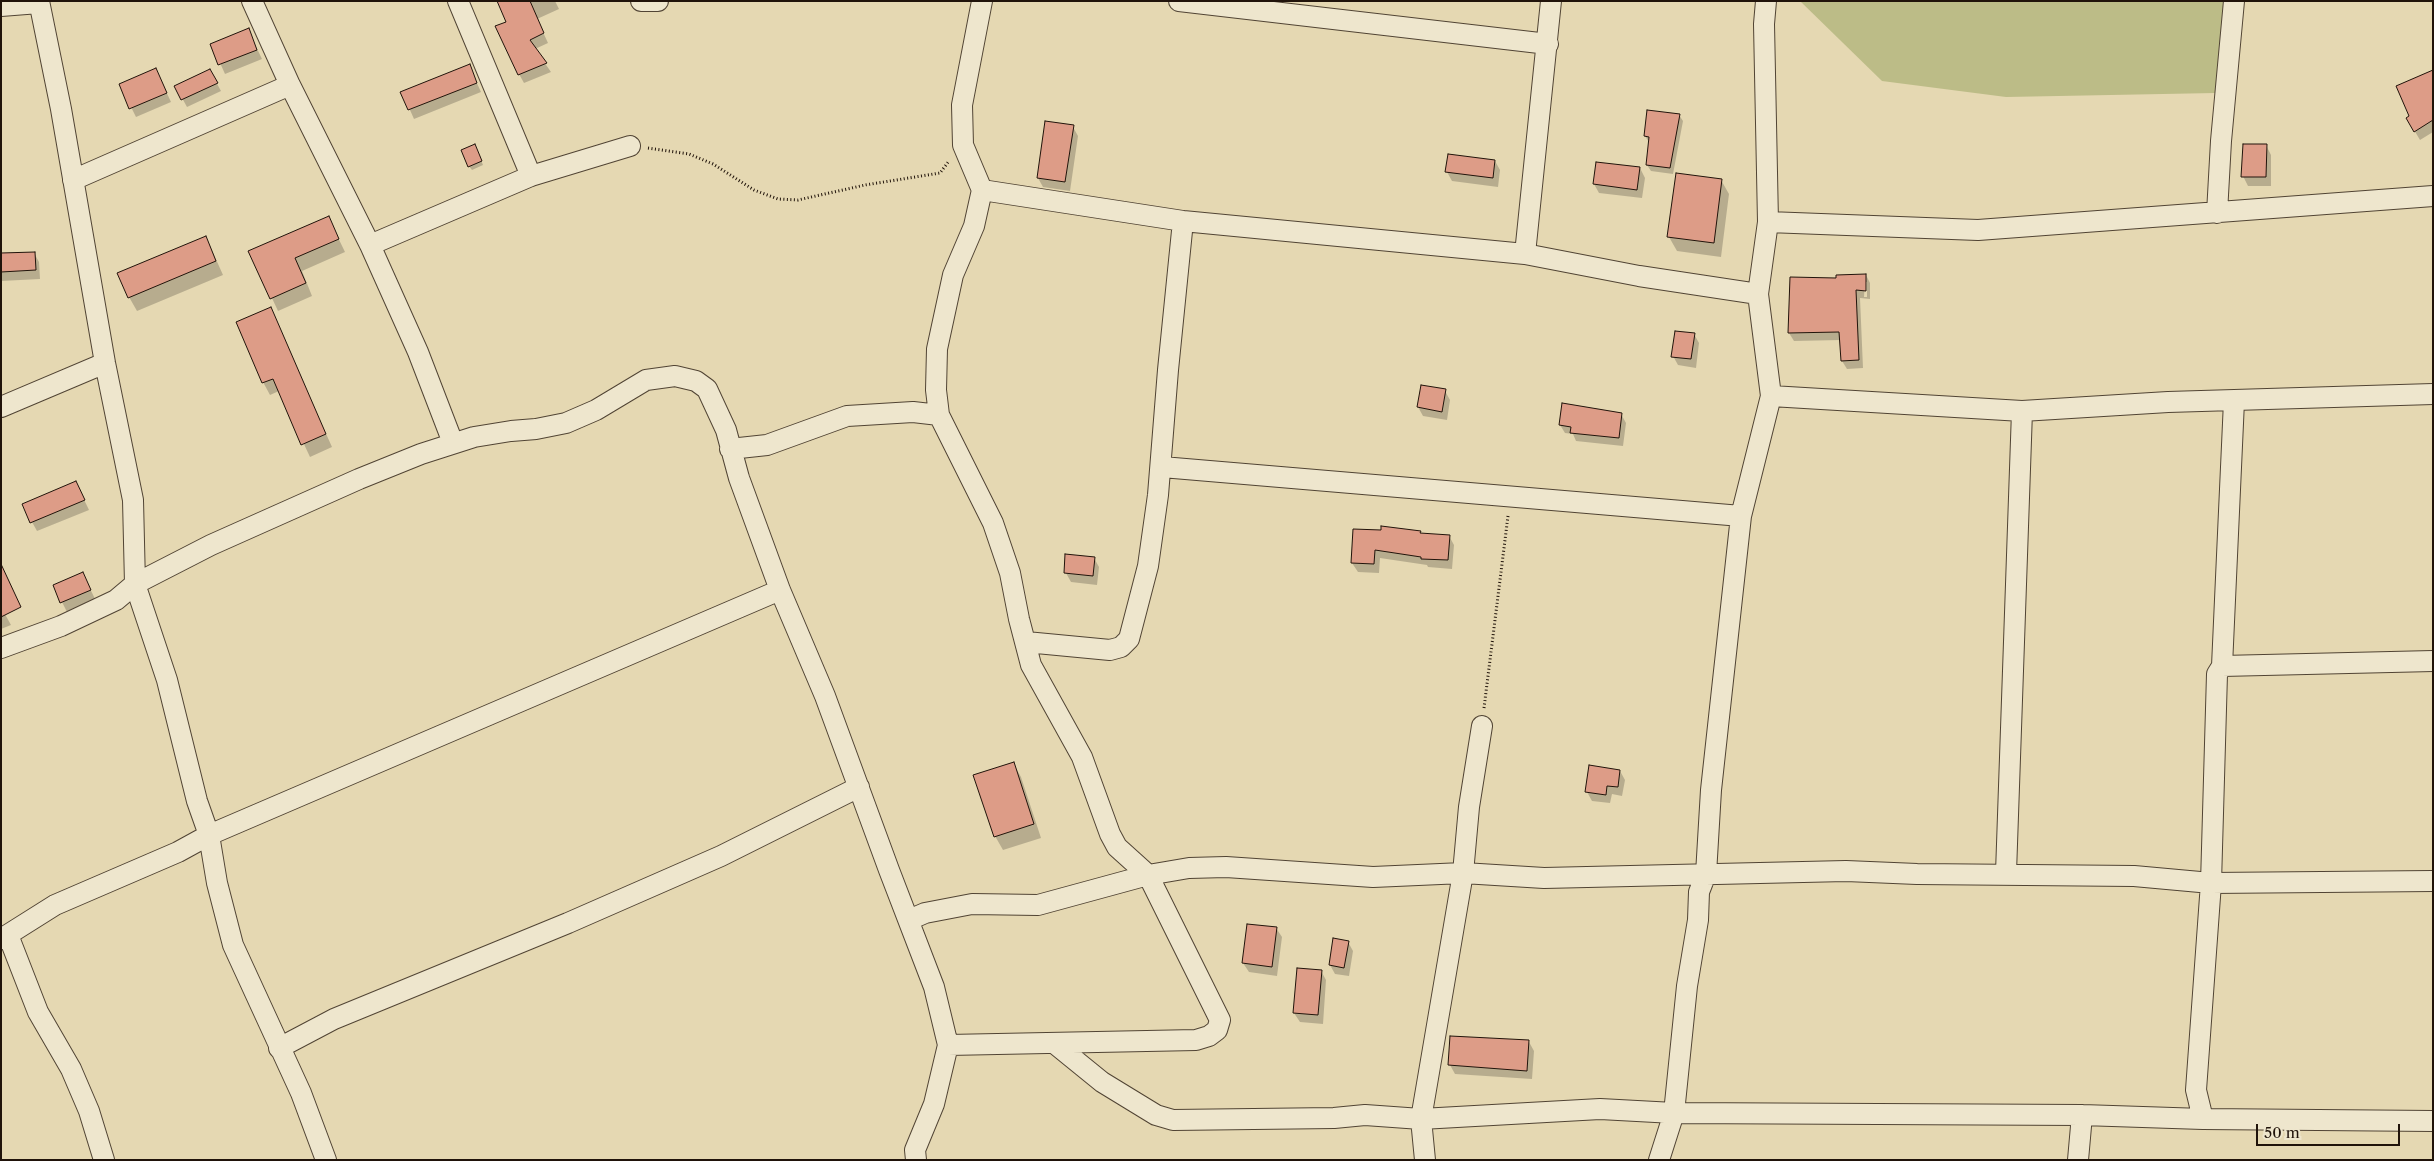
<!DOCTYPE html>
<html>
<head>
<meta charset="utf-8">
<style>
	body { margin:0 }
	#map { position:relative; width:2434px; height:1161px; overflow:hidden; background:#e5d8b2; font-family:"Libre Caslon Text",serif }
	canvas { display:block }
	.frame { position:absolute; inset:0; border:2px solid #20130a; pointer-events:none }
	.scale { position:absolute; left:2256px; top:1124px; width:144px; height:22px; box-sizing:border-box; border:2px solid #20130a; border-top:0; padding-left:6px; font-size:15px; line-height:18px; white-space:nowrap; color:#20130a; -webkit-text-stroke:4px #eee6cd; paint-order:stroke }
</style>
</head>
<body>
<div id="map">
<canvas width="2434" height="1161"></canvas>
<div class="frame"></div>
<div class="scale">50 m</div>
</div>
<script>
const c = document.querySelector('canvas').getContext('2d');
c.lineJoin = 'round';
function fill(path, color) { c.fillStyle = color; c.fill(path, 'evenodd'); }
const toPath = rows => new Path2D(rows.map(r => 'M' + r).join(''));
function strokePath(path, color, width, dash) { c.strokeStyle = color; c.lineWidth = width; c.lineCap = dash ? 'butt' : 'round'; c.setLineDash(dash || []); c.stroke(path); }
const green = toPath([
	[1800,1,2226,1,2215,93,2006,97,1882,81]
]);
const shadow = toPath([
	[498,1,555,1,559,9,537,19,548,43,535,49,551,72,524,83,519,74,508,22],
	[248,30,262,59,225,74,212,45],
	[469,66,481,92,414,119,402,92],
	[156,70,171,102,136,117,120,85],
	[210,71,221,91,187,107,176,87],
	[2433,100,2433,132,2420,140,2407,118],
	[1679,115,1683,121,1673,174,1651,171,1647,165,1649,142,1645,136],
	[1046,123,1073,127,1078,136,1070,191,1043,187,1038,178],
	[2266,145,2271,155,2271,186,2248,186,2243,176],
	[477,150,483,165,472,170,469,166],
	[1495,161,1500,170,1498,187,1452,181,1447,172],
	[1640,168,1645,178,1642,198,1599,193,1594,184],
	[1721,180,1729,194,1721,257,1677,251,1669,237],
	[328,217,345,252,302,271,312,296,278,311,250,251],
	[206,237,223,275,137,311,129,297],
	[34,253,39,262,40,279,1,281,1,254],
	[1866,275,1870,283,1870,299,1860,298,1863,368,1847,369,1842,361,1841,340,1794,341,1789,333,1838,280],
	[1865,282,1867,282,1867,297,1864,297],
	[270,309,332,447,310,457,279,391,270,395,263,382],
	[1694,334,1699,343,1696,368,1678,365,1673,356],
	[1445,391,1450,400,1447,420,1423,416,1418,407],
	[1621,414,1626,423,1623,446,1576,441,1573,434,1565,433,1560,425],
	[76,483,89,510,37,531,32,522],
	[1382,531,1449,536,1454,545,1452,569,1428,567,1427,565,1380,558,1379,573,1358,572,1352,563],
	[1094,558,1099,567,1097,585,1071,582,1066,573],
	[83,574,95,599,67,612,54,586],
	[1,607,11,625,1,629],
	[1013,763,1021,777,1041,838,1003,850,995,836],
	[1620,771,1625,780,1622,796,1612,794,1610,803,1592,801,1587,792],
	[1276,928,1282,937,1277,976,1249,972,1243,963],
	[1348,942,1353,951,1349,976,1335,974,1330,965],
	[1298,969,1321,971,1326,980,1323,1024,1300,1022,1294,1013],
	[1529,1042,1534,1051,1532,1079,1455,1074,1450,1065]
]);
const building = toPath([
	[497,1,530,1,544,33,530,40,547,63,518,75,495,26,506,22,497,1],
	[249,28,257,50,218,65,210,44,249,28],
	[470,64,477,83,408,110,400,92,470,64],
	[156,68,167,93,129,109,119,84,156,68],
	[210,69,218,83,181,100,174,86,210,69],
	[2433,70,2433,120,2414,132,2406,118,2409,116,2396,86,2433,70],
	[1647,110,1680,114,1670,168,1646,165,1649,137,1644,136,1647,110],
	[1045,121,1074,125,1065,182,1037,178,1045,121],
	[475,144,482,161,468,167,461,150,475,144],
	[2243,144,2267,144,2266,177,2241,177,2243,144],
	[1448,154,1495,160,1493,178,1445,172,1448,154],
	[1596,162,1640,167,1637,190,1593,184,1596,162],
	[1676,173,1722,179,1714,243,1667,237,1676,173],
	[329,216,339,239,295,258,306,283,270,299,248,251,329,216],
	[206,236,216,261,128,298,117,273,206,236],
	[35,252,36,270,1,272,1,253,35,252],
	[1866,274,1866,291,1856,290,1859,360,1841,361,1839,332,1788,333,1790,277,1836,278,1836,275,1866,274],
	[271,307,326,434,301,445,273,379,262,383,236,322,271,307],
	[1675,331,1695,333,1691,359,1671,357,1675,331],
	[1421,385,1446,389,1442,412,1417,407,1421,385],
	[1562,403,1622,413,1619,438,1570,433,1571,427,1559,425,1562,403],
	[76,481,85,500,30,523,22,504,76,481],
	[1381,526,1421,531,1420,533,1450,535,1448,560,1421,559,1421,557,1375,550,1374,564,1351,563,1353,529,1381,530,1381,526],
	[1065,554,1095,557,1093,576,1064,573,1065,554],
	[1,564,21,607,1,617,1,564],
	[83,572,91,590,60,603,53,585,83,572],
	[1014,762,1034,824,994,837,973,775,1014,762],
	[1589,765,1620,770,1618,787,1607,786,1606,795,1585,792,1589,765],
	[1247,924,1277,927,1272,967,1242,963,1247,924],
	[1333,938,1349,941,1344,968,1329,965,1333,938],
	[1297,968,1322,970,1318,1015,1293,1013,1297,968],
	[1450,1036,1529,1040,1527,1071,1448,1065,1450,1036]
]);
const path = toPath([
	[648,148,689,154,713,164,754,190,778,199,798,200,865,185,940,173,949,161],
	[1484,708,1508,516]
]);
const minor = toPath([
	[39,1,61,109,105,363,133,500,135,584,167,680,197,801,209,835,217,883,233,945,301,1093,326,1160],
	[252,1,290,85,370,245,418,352,453,443],
	[458,1,531,176],
	[641,1,658,1],
	[1179,1,1548,44],
	[1,6,39,3],
	[73,180,290,85],
	[982,190,1183,221,1525,254,1639,276,1758,294],
	[2217,213,2221,141,2234,1],
	[1768,222,1978,230,2433,196],
	[370,245,531,176,630,146],
	[1525,254,1551,1],
	[1771,396,2022,411,2168,402,2433,394],
	[1,407,105,363],
	[730,449,767,445,847,416,913,412,939,415],
	[1162,467,1741,516],
	[1026,642,1110,650,1121,647,1129,639,1148,566,1158,495,1168,370,1183,221],
	[1,648,61,626,116,600,135,584,211,545,359,479,421,454,474,437,511,431,536,429,566,423,596,410,646,380,675,376,696,381,707,389,726,430,739,478,780,590,825,696,889,870,934,987,948,1045,934,1104,915,1150,916,1160],
	[2222,666,2433,661],
	[2006,873,2022,411],
	[909,920,925,913,972,904,1038,905,1148,875,1189,868,1226,867,1373,877,1463,873,1544,878,1846,871,1917,874,2134,876,2211,883,2433,881],
	[8,935,38,1012,71,1069,89,1111,104,1160],
	[1,939,55,905,178,852,209,835,780,590],
	[1054,1043,1102,1082,1156,1115,1173,1120,1334,1118,1365,1115,1421,1119,1600,1109,1674,1113,2082,1115,2203,1119,2433,1121],
	[948,1045,1196,1040,1209,1036,1217,1030,1220,1020,1148,875,1117,847,1110,834,1082,757,1031,665,1019,619,1010,573,993,523,939,415,936,390,937,349,953,275,974,226,982,190,963,145,962,105,982,1],
	[279,1048,334,1019,568,923,721,856,859,787],
	[2203,1119,2196,1090,2211,883,2217,674,2222,666,2234,401],
	[1425,1160,1421,1119,1463,873,1469,807,1482,726],
	[1659,1160,1674,1113,1687,986,1698,920,1699,892,1706,874,1711,790,1741,516,1771,396,1758,294,1768,222,1764,24,1766,1],
	[2078,1160,2082,1115]
]);
fill(green, '#bcbc87');
fill(shadow, '#0003');
fill(building, '#dd9c87');
strokePath(building, '#20130a', 1);
strokePath(minor, '#514434', 22);
strokePath(path, '#20130a', 3, [1, 2.5]);
strokePath(minor, '#eee6cd', 20);
</script>
</body>
</html>
